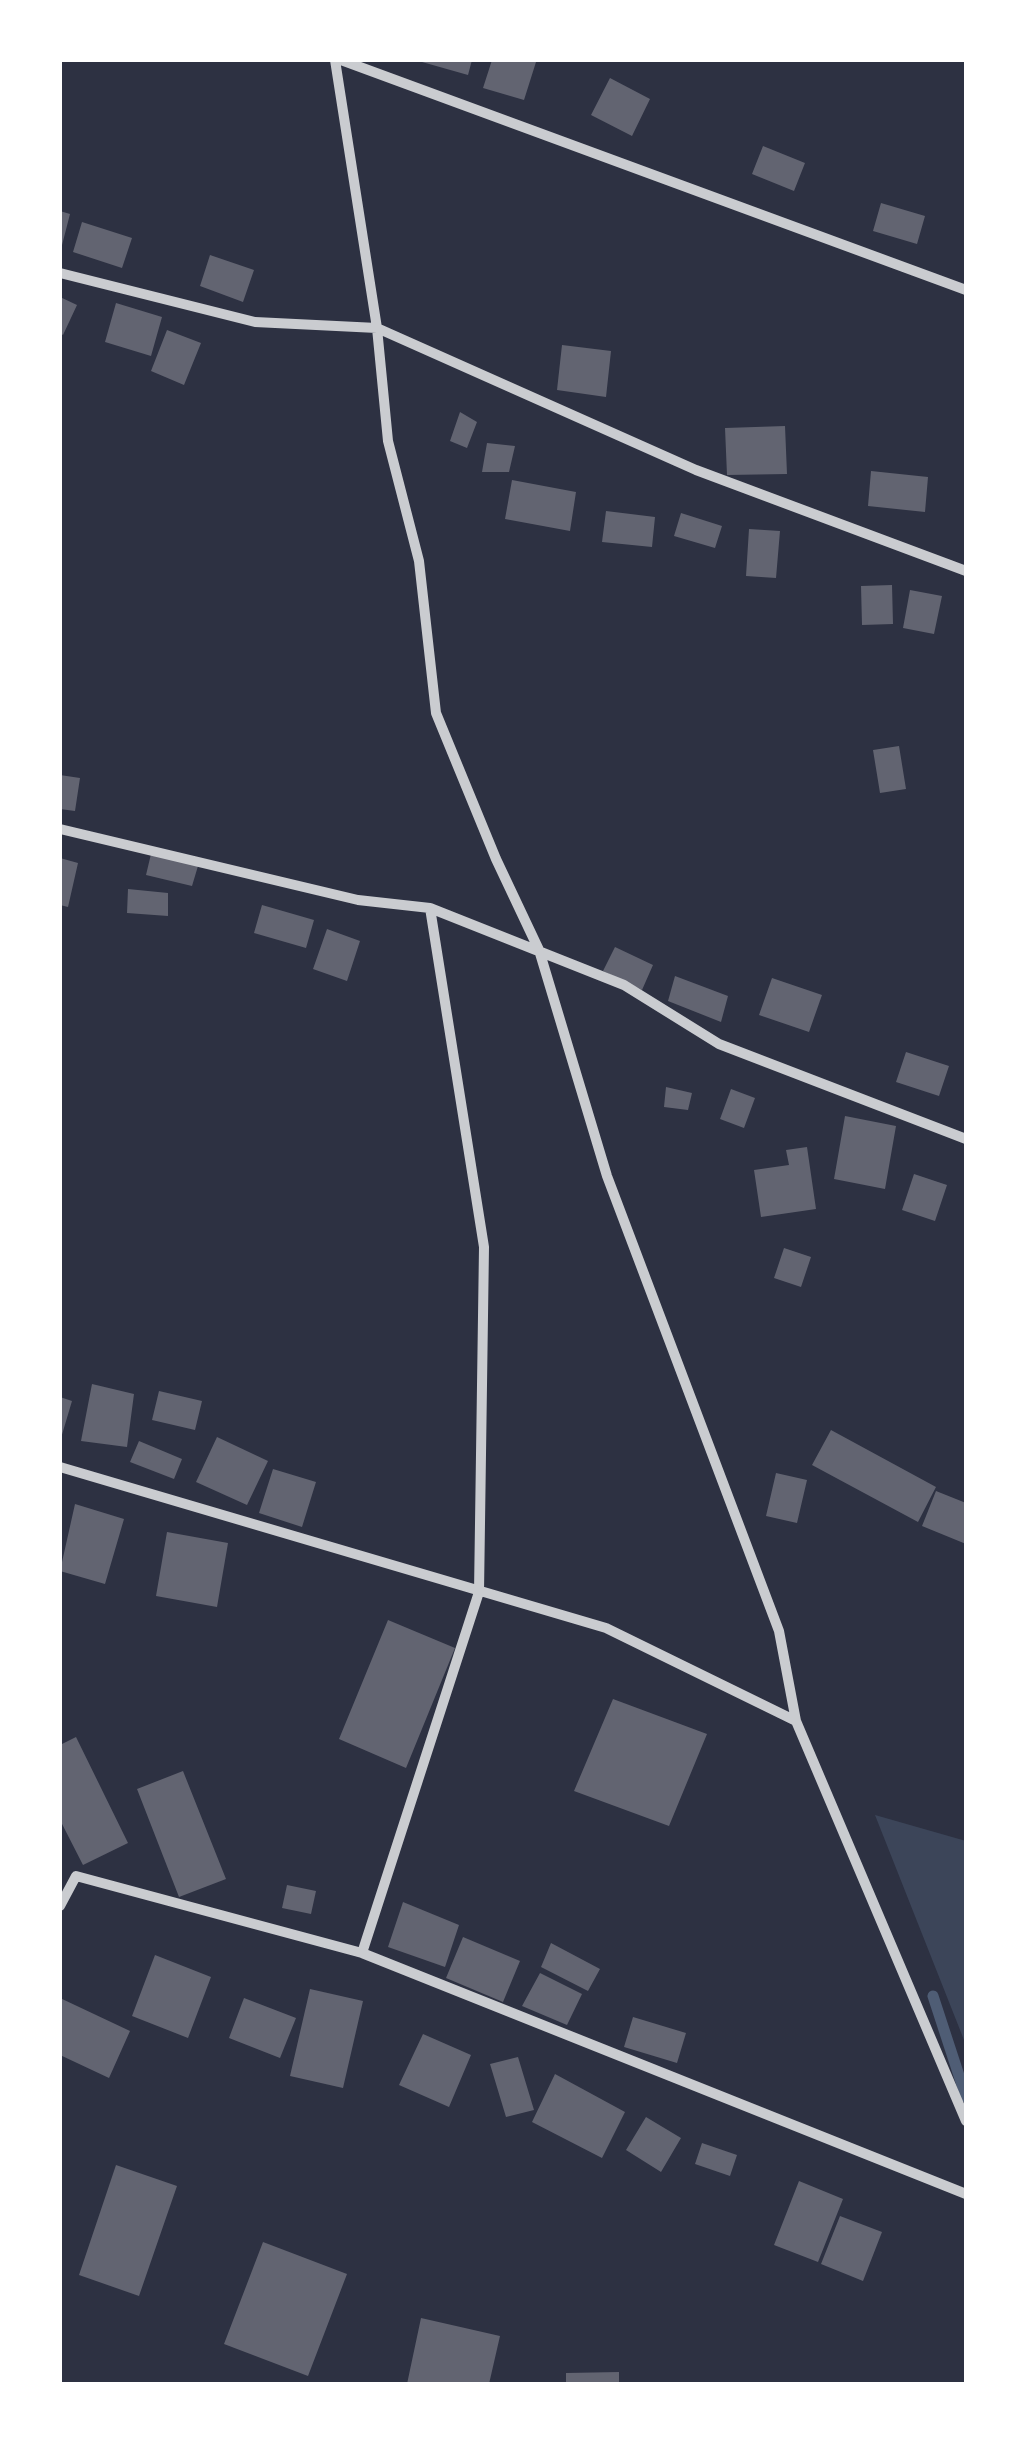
<!DOCTYPE html>
<html>
<head>
<meta charset="utf-8">
<style>
	body { margin:0 }
	#map { position:relative; width:1026px; height:2444px; overflow:hidden; background:#2d3142; font-family:Raleway,sans-serif }
	canvas { display:block }
	.frame { position:absolute; inset:0; border:62px solid #fff; pointer-events:none }
</style>
</head>
<body>
<div id="map">
<canvas width="1026" height="2444"></canvas>
<div class="frame"></div>
</div>
<script>
const c = document.querySelector('canvas').getContext('2d');
c.lineJoin = 'round';
function fill(path, color) { c.fillStyle = color; c.fill(path, 'evenodd'); }
const toPath = rows => new Path2D(rows.map(r => 'M' + r).join(''));
function strokePath(path, color, width, dash) { c.strokeStyle = color; c.lineWidth = width; c.lineCap = dash ? 'butt' : 'round'; c.setLineDash(dash || []); c.stroke(path); }
const green = toPath([
	[875,1815,966,1841,966,2046,966,2045]
]);
const stream = toPath([
	[933,1996,966,2097]
]);
const building = toPath([
	[415,60,472,60,468,75],
	[492,60,536,62,524,100,483,88],
	[610,78,650,99,632,136,591,115],
	[763,146,805,163,794,191,752,174],
	[881,203,925,216,917,244,873,231],
	[60,211,70,214,61,249,60,249],
	[82,222,132,238,122,268,73,252],
	[210,255,254,270,243,302,200,286],
	[60,297,77,305,63,335,60,333],
	[116,303,162,317,151,356,105,342],
	[167,330,201,343,184,385,151,371],
	[562,345,611,351,606,397,557,390],
	[460,412,477,422,467,448,450,441],
	[785,426,787,474,727,475,725,428],
	[487,443,515,446,509,472,482,472],
	[871,471,928,477,925,512,868,506],
	[512,480,576,492,570,531,505,519],
	[606,511,655,517,652,547,602,542],
	[681,513,722,526,715,548,674,536],
	[749,529,780,531,776,578,746,576],
	[892,585,893,624,862,625,861,586],
	[910,590,942,596,934,634,903,628],
	[899,746,906,789,880,793,873,750],
	[60,775,80,778,75,811,60,809],
	[151,854,198,866,192,886,146,875],
	[60,858,78,863,68,907,60,905],
	[128,889,168,893,168,916,127,913],
	[262,905,314,920,306,948,254,933],
	[327,929,360,941,347,981,313,969],
	[615,947,653,965,642,990,603,971],
	[675,976,728,996,721,1022,668,1001],
	[772,978,822,995,809,1032,759,1015],
	[906,1052,949,1066,939,1096,896,1082],
	[666,1087,692,1093,688,1110,664,1107],
	[731,1089,755,1098,744,1128,720,1119],
	[845,1116,896,1126,885,1189,834,1179],
	[807,1147,816,1209,761,1217,754,1170,789,1165,786,1150],
	[914,1174,947,1185,935,1221,902,1210],
	[784,1248,811,1257,801,1287,774,1278],
	[92,1384,134,1394,127,1447,81,1441],
	[159,1391,202,1401,195,1430,152,1420],
	[60,1397,72,1401,61,1438,60,1438],
	[831,1430,936,1487,918,1522,812,1465],
	[217,1437,268,1461,247,1505,196,1482],
	[139,1441,182,1459,174,1479,130,1462],
	[273,1469,316,1482,302,1527,259,1513],
	[776,1473,807,1480,797,1523,766,1516],
	[936,1491,966,1503,966,1544,922,1526],
	[75,1504,124,1519,105,1584,60,1571],
	[167,1532,228,1543,217,1607,156,1596],
	[388,1620,455,1648,406,1768,339,1739],
	[613,1699,707,1734,669,1826,574,1791],
	[76,1737,128,1843,83,1865,60,1820,60,1745],
	[183,1771,226,1879,179,1897,137,1789],
	[287,1885,316,1891,311,1914,282,1908],
	[403,1902,459,1925,445,1967,388,1947],
	[463,1937,520,1961,503,2002,446,1978],
	[551,1943,600,1969,588,1991,541,1967],
	[155,1955,211,1977,188,2038,132,2016],
	[540,1973,582,1994,567,2025,522,2006],
	[310,1989,363,2001,343,2088,290,2076],
	[60,1998,130,2031,109,2078,60,2055],
	[244,1998,296,2018,280,2058,229,2038],
	[633,2017,686,2033,677,2063,624,2047],
	[423,2034,471,2055,449,2107,399,2085],
	[518,2057,534,2110,506,2117,490,2064],
	[555,2074,625,2112,602,2158,532,2122],
	[646,2117,681,2138,661,2172,626,2150],
	[702,2143,737,2155,730,2176,695,2164],
	[116,2165,177,2186,139,2296,79,2275],
	[799,2181,843,2199,818,2262,774,2245],
	[840,2216,882,2232,863,2281,821,2264],
	[263,2242,347,2274,308,2376,224,2344],
	[421,2318,500,2336,489,2384,407,2384],
	[619,2372,619,2384,566,2384,566,2373]
]);
const minor = toPath([
	[335,60,377,328,388,441,419,561,436,713,496,859,539,950,607,1176,779,1631,796,1721,966,2121],
	[341,60,966,290],
	[60,273,255,322,377,328,696,470,966,571],
	[60,829,358,900,430,908],
	[60,1467,606,1628,796,1721],
	[60,1906,76,1876,362,1953,966,2194],
	[362,1953,479,1592,484,1247,430,908,624,985,719,1044,966,1139]
]);
fill(green, '#3c4559');
strokePath(stream, '#4f5d75', 11);
fill(building, '#626471');
strokePath(minor, '#caccd0', 10);
</script>
</body>
</html>
